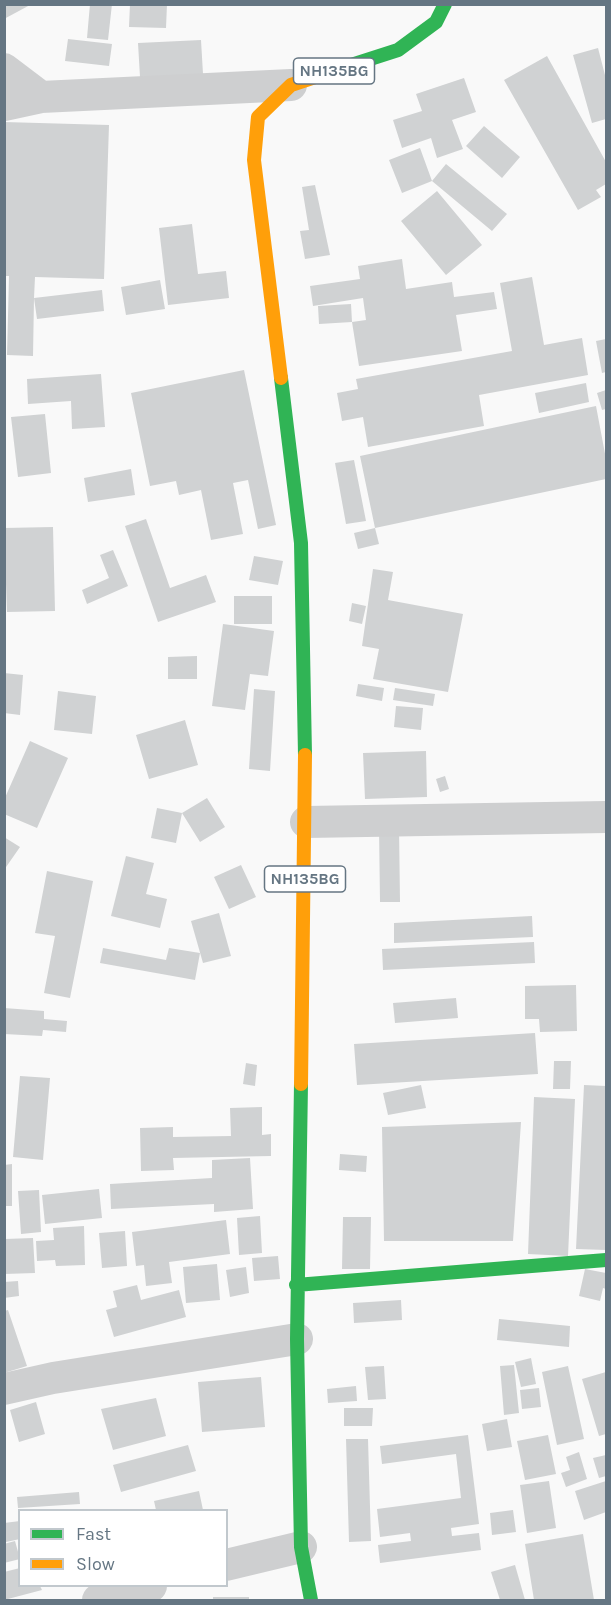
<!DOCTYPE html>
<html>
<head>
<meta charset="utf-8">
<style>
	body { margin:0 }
	#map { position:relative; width:611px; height:1605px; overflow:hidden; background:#f9f9f9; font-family:Karla,sans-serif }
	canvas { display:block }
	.frame { position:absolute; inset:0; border:6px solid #657683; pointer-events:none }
	.legend { position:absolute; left:18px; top:1509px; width:210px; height:78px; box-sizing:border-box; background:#fff; border:2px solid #c1c8cd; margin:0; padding:8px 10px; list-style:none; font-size:18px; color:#657683 }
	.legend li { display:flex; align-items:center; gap:12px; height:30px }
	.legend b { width:30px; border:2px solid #c1c8cd }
</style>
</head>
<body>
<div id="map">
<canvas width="611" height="1605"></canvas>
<div class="frame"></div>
<ul class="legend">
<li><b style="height:8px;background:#30b455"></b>Fast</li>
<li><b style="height:8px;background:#ff9f0a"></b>Slow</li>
</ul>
</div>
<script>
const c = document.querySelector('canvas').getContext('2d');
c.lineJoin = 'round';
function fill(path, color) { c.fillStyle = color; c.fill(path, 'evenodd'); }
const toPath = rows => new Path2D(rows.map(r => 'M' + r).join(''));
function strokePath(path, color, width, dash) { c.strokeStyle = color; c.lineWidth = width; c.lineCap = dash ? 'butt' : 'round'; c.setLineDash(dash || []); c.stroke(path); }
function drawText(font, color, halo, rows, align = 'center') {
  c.font = font + ' Karla,sans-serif'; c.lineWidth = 6; c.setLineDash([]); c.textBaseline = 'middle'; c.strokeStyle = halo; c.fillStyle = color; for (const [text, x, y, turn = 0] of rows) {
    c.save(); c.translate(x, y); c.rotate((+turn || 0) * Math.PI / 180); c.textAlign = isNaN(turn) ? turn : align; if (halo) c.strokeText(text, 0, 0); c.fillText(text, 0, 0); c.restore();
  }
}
const building = toPath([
	[90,4,112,4,108,40,87,38],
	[130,4,167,4,166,28,129,27],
	[4,5,30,5,4,19],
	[68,39,112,44,109,66,65,61],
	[201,40,203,74,140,77,138,43],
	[598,48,606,79,606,119,592,123,573,55],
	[547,56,606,162,606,184,596,190,601,197,578,210,504,80],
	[464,78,476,112,452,120,463,149,437,158,431,138,402,148,393,120,422,111,416,94],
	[4,122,109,125,104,279,35,277,34,298,102,290,104,311,37,319,34,298,33,356,7,355,9,276,4,276],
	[484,126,520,157,502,178,466,146],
	[420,148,432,181,446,164,507,214,492,231,432,181,402,193,389,160],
	[315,185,330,255,305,259,300,231,309,230,302,187],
	[437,191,482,245,446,275,401,221],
	[192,224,198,274,226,271,229,298,168,305,159,228],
	[402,259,406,289,452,282,454,297,494,292,497,309,456,315,462,351,359,366,352,322,366,320,363,298,313,306,310,286,360,279,358,266],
	[532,277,544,345,582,338,588,375,479,395,484,426,368,447,363,417,342,421,337,393,358,389,356,379,512,351,500,283],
	[160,280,165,309,126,315,121,287],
	[351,304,352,322,319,324,318,306],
	[606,339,606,372,602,373,596,341],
	[244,370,276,525,258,529,248,480,233,483,243,534,211,540,201,490,179,495,176,481,150,486,131,393],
	[101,374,105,427,72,429,71,401,28,404,27,379],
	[586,383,589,402,539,413,535,393],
	[606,390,606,409,602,410,597,393],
	[596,406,606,459,606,479,375,528,360,456],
	[45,414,51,473,18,477,11,417],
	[354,460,366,521,346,524,335,463],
	[131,469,135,495,88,502,84,478],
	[146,519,170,588,206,575,216,602,158,622,125,526],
	[53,527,55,611,7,612,4,528],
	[375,528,379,544,358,549,354,533],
	[113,550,128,586,87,604,82,590,109,578,100,555],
	[254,556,283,561,278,585,249,580],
	[373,569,393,572,388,600,463,614,448,692,373,679,379,649,362,646],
	[234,596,272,596,272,624,234,624],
	[352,603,366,606,362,624,349,621],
	[223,624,274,631,268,676,250,674,245,710,212,706],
	[197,656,197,679,168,679,168,657],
	[4,673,23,675,20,715,4,713],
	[358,684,384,688,382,701,356,696],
	[395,688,435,694,433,706,393,700],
	[254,689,275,691,270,771,249,769],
	[58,691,96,696,92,734,54,730],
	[396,706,423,708,421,730,394,727],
	[185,720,198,765,149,779,136,735],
	[30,741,68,758,37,828,4,814,4,800],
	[426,751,427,797,365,799,363,753],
	[445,776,449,789,440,792,436,779],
	[207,798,225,827,200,842,182,813,176,843,151,838,157,808,182,813],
	[379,826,399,826,400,902,380,902],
	[4,837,20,847,4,870],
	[126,856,154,863,146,894,167,899,160,928,111,916],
	[241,865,256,897,229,909,214,877],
	[47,871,93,881,70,998,44,993,55,936,35,933],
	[219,913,231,956,203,963,191,921],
	[532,916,533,937,394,943,394,923],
	[534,942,535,963,383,970,382,949],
	[103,948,166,960,169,948,200,953,195,980,100,963],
	[576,985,577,1031,540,1032,539,1019,525,1019,525,986],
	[456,998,458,1018,395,1023,393,1003],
	[4,1008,44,1011,44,1019,67,1021,66,1032,43,1030,42,1036,4,1034],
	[535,1033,538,1074,357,1085,354,1044],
	[554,1061,571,1061,570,1089,553,1089],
	[246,1063,257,1065,255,1086,243,1084],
	[20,1076,50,1078,43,1160,13,1157],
	[421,1085,426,1108,388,1115,383,1093],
	[584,1085,606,1086,606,1250,576,1249],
	[534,1097,575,1099,568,1256,528,1254],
	[262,1107,262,1135,271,1134,271,1156,173,1158,174,1170,141,1171,140,1128,173,1127,173,1137,231,1136,230,1108],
	[521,1122,513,1241,384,1241,382,1127],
	[340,1154,367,1156,366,1172,339,1170],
	[250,1158,253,1209,214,1212,214,1204,111,1209,110,1184,212,1178,212,1160],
	[12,1164,12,1206,4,1206,4,1165],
	[99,1189,102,1218,45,1224,42,1195],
	[39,1190,41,1232,21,1234,18,1191],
	[260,1216,262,1253,239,1255,237,1218],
	[343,1217,371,1217,370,1269,342,1269],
	[226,1220,230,1254,169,1262,172,1283,146,1286,144,1265,136,1266,132,1232],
	[84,1226,85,1265,56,1266,55,1260,37,1261,36,1241,54,1240,53,1228],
	[125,1231,127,1266,102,1268,99,1233],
	[33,1238,35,1273,4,1274,5,1239],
	[278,1256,280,1279,254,1281,252,1258],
	[217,1264,220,1300,186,1303,183,1267],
	[246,1267,249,1293,230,1297,226,1270],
	[585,1269,606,1273,606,1289,603,1288,600,1301,579,1296],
	[18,1281,19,1296,4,1298,4,1282],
	[137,1285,141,1300,179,1290,186,1317,114,1337,106,1310,117,1307,113,1291],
	[401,1300,402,1320,354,1323,353,1303],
	[8,1310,27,1366,4,1373,4,1311],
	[499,1319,570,1326,569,1347,497,1340],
	[531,1358,536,1384,521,1387,515,1362],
	[514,1365,519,1413,504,1415,500,1366],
	[384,1366,386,1399,368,1400,365,1367],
	[568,1366,584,1439,557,1445,542,1372],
	[606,1372,606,1434,599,1436,582,1379],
	[261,1377,265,1427,202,1432,198,1382],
	[356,1386,357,1401,328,1403,327,1389],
	[539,1388,541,1407,522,1409,520,1390],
	[156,1398,166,1436,113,1450,101,1409],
	[36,1402,45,1434,19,1442,10,1410],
	[344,1408,373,1408,372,1426,344,1426],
	[507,1419,512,1447,487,1451,482,1424],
	[468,1435,479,1524,451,1528,452,1536,479,1533,481,1550,380,1563,378,1545,411,1541,410,1533,380,1537,377,1509,461,1498,456,1454,382,1464,380,1446],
	[548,1435,556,1474,525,1480,517,1441],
	[346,1439,368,1439,371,1541,349,1542],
	[188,1445,196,1471,121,1492,113,1465],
	[579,1452,587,1479,566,1487,561,1473,570,1470,566,1457],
	[606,1455,606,1476,599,1478,593,1458],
	[549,1481,556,1528,527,1533,520,1485],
	[606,1481,606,1512,584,1520,575,1491],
	[199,1491,203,1510,156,1510,154,1501],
	[79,1492,80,1504,18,1508,17,1497],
	[513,1510,516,1532,492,1535,490,1513],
	[20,1521,20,1539,6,1542,4,1523],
	[583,1534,594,1600,534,1600,525,1544],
	[15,1541,20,1559,4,1563,4,1544],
	[515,1565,525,1600,500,1600,491,1572],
	[20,1568,20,1586,40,1586,42,1590,4,1600,4,1572],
	[213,1597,249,1597,249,1600,213,1600]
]);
const street = toPath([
	[4,69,41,97],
	[4,105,41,97,291,85],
	[306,822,606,817],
	[4,1389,53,1378,297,1339],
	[226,1565,301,1547],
	[98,1600,151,1586]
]);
const fast = toPath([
	[342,68,398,50,436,22,445,4],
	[281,378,301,543,305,755],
	[301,1084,297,1339,301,1547,311,1600],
	[296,1285,606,1260]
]);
const slow = toPath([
	[281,378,254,160,258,117,291,85,342,68],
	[301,1084,305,755]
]);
const shields = [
	[334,71,81],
	[305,879,81]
];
const shieldNames = [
	["NH135BG",334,71],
	["NH135BG",305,879]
];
fill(building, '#d0d2d3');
strokePath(street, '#cecfd0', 32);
strokePath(fast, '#30b455', 14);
strokePath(slow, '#ff9f0a', 14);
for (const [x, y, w] of shields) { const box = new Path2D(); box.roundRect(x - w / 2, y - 13, w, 26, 4.5); c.fillStyle = '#fff'; c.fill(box); strokePath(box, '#657683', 1.5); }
drawText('bold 16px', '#657683', null, shieldNames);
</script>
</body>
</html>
